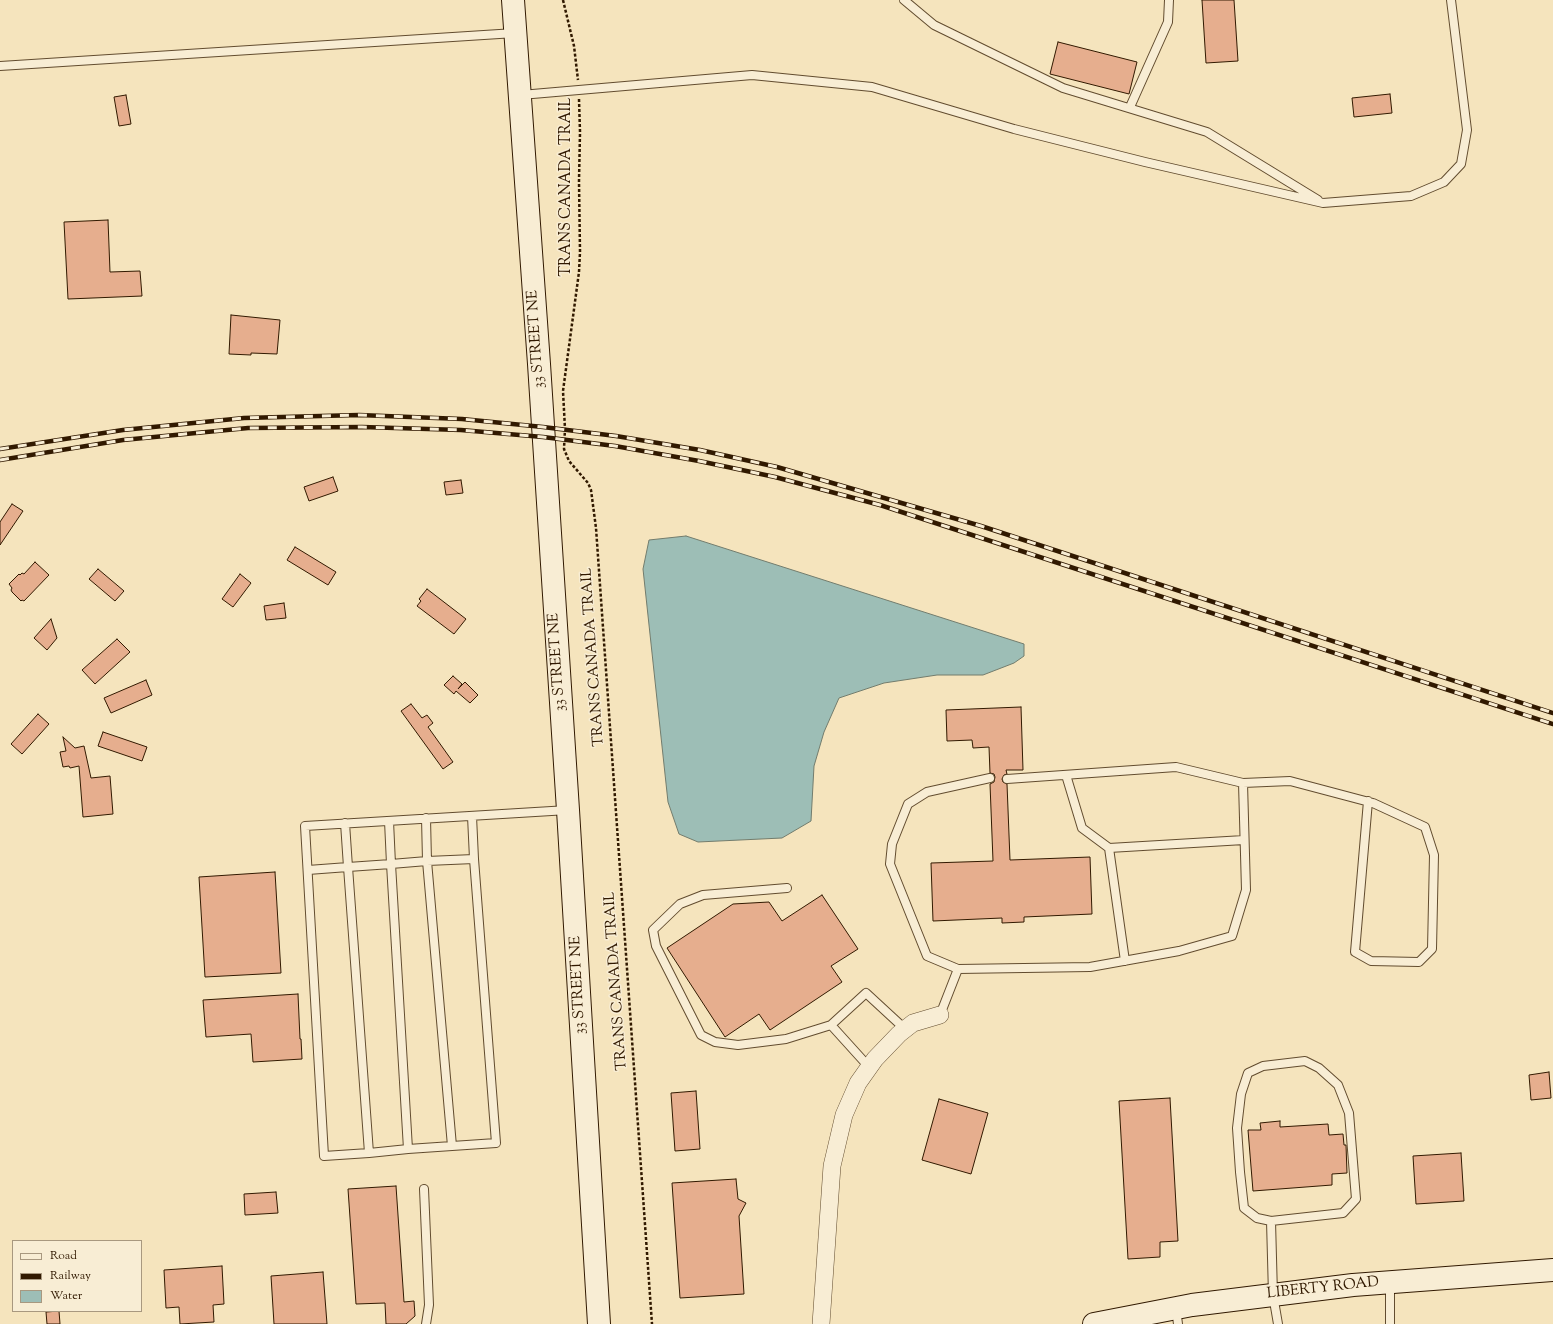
<!DOCTYPE html>
<html>
<head>
<meta charset="utf-8">
<style>
	body { margin:0 }
	#map { position:relative; width:1553px; height:1324px; overflow:hidden; background:#f5e4bd; font-family:"Sorts Mill Goudy",serif }
	canvas { display:block }
	.legend { position:absolute; left:12px; top:1240px; width:130px; height:72px; box-sizing:border-box; background:#f8edd4; border:1px solid #a8987f; margin:0; padding:5px 7px; list-style:none; font-size:12px; color:#311900 }
	.legend li { display:flex; align-items:center; gap:8px; height:20px }
	.legend b { width:20px; border:1px solid #a8987f }
</style>
</head>
<body>
<div id="map">
<canvas width="1553" height="1324"></canvas>
<ul class="legend">
<li><b style="height:5px;background:#f8edd4"></b>Road</li>
<li><b style="height:5px;background:#311900"></b>Railway</li>
<li><b style="height:11px;background:#9dbeb6"></b>Water</li>
</ul>
</div>
<script>
const c = document.querySelector('canvas').getContext('2d');
c.lineJoin = 'round';
function fill(path, color) { c.fillStyle = color; c.fill(path, 'evenodd'); }
const toPath = rows => new Path2D(rows.map(r => 'M' + r).join(''));
function strokePath(path, color, width, dash) { c.strokeStyle = color; c.lineWidth = width; c.lineCap = dash ? 'butt' : 'round'; c.setLineDash(dash || []); c.stroke(path); }
function drawText(font, color, halo, rows, align = 'center') {
  c.font = font + ' "Sorts Mill Goudy",serif'; c.lineWidth = 3; c.setLineDash([]); c.textBaseline = 'middle'; c.strokeStyle = halo; c.fillStyle = color; for (const [text, x, y, turn = 0] of rows) {
    c.save(); c.translate(x, y); c.rotate((+turn || 0) * Math.PI / 180); c.textAlign = isNaN(turn) ? turn : align; if (halo) c.strokeText(text, 0, 0); c.fillText(text, 0, 0); c.restore();
  }
}
const water = toPath([
	[686,536,1024,644,1024,656,1014,663,983,675,937,675,884,683,839,698,824,732,814,766,811,821,782,838,698,842,679,834,668,802,643,569,649,540,686,536]
]);
const building = toPath([
	[1202,0,1234,0,1238,61,1206,63,1202,0],
	[1058,42,1137,62,1129,94,1050,74,1058,42],
	[1390,94,1392,113,1354,117,1352,98,1390,94],
	[126,95,131,124,119,126,114,97,126,95],
	[108,220,110,272,140,271,142,296,68,299,64,222,108,220],
	[231,315,280,320,277,354,251,353,251,355,229,354,231,315],
	[333,477,338,491,309,501,304,487,333,477],
	[461,480,463,493,446,495,444,482,461,480],
	[12,504,23,511,0,545,0,522,12,504],
	[295,547,336,572,328,585,287,560,295,547],
	[35,562,49,575,24,601,22,600,21,601,12,592,11,590,12,588,9,584,19,574,20,575,22,573,24,574,35,562],
	[98,569,124,591,115,601,89,579,98,569],
	[240,574,251,583,233,607,222,599,240,574],
	[427,589,466,619,454,634,417,606,421,601,419,599,427,589],
	[284,603,286,618,266,620,264,606,284,603],
	[51,619,57,638,47,650,34,638,51,619],
	[117,639,130,652,95,684,82,670,117,639],
	[453,676,462,684,458,689,465,682,478,695,470,703,456,691,454,694,444,685,453,676],
	[146,680,152,695,111,713,104,698,146,680],
	[411,704,422,718,427,715,433,723,428,727,453,762,443,769,401,711,411,704],
	[1021,707,1023,770,1006,770,1007,774,1004,775,1002,779,1003,782,1007,784,1010,860,1090,857,1092,914,1024,917,1024,922,1002,923,1002,918,933,921,931,863,993,861,990,784,994,782,995,777,994,774,990,773,989,747,973,748,972,740,947,741,946,710,1021,707],
	[38,714,49,724,22,754,11,744,38,714],
	[103,732,147,747,142,761,98,746,103,732],
	[63,737,75,748,84,746,91,778,110,776,113,814,83,817,79,766,70,768,69,766,63,767,60,752,66,751,63,737],
	[275,872,281,973,205,977,199,877,275,872],
	[822,895,858,949,831,966,842,982,770,1030,759,1014,725,1037,667,948,733,904,769,902,782,921,822,895],
	[298,994,300,1039,301,1039,302,1059,253,1062,251,1034,206,1037,203,1000,298,994],
	[1549,1072,1551,1098,1531,1100,1529,1075,1549,1072],
	[696,1091,700,1149,675,1151,671,1093,696,1091],
	[1170,1098,1178,1241,1160,1242,1160,1257,1128,1259,1119,1101,1170,1098],
	[939,1099,988,1113,971,1174,922,1160,939,1099],
	[1280,1121,1280,1127,1328,1124,1329,1135,1343,1134,1344,1145,1346,1145,1347,1173,1332,1174,1332,1185,1253,1191,1248,1130,1261,1130,1260,1123,1280,1121],
	[1461,1153,1464,1201,1416,1204,1413,1156,1461,1153],
	[736,1179,738,1199,746,1203,739,1216,744,1294,680,1298,672,1183,736,1179],
	[396,1186,404,1302,414,1301,415,1316,406,1324,386,1324,385,1303,356,1304,348,1189,396,1186],
	[276,1192,278,1213,245,1215,244,1194,276,1192],
	[222,1266,224,1304,213,1305,214,1322,180,1324,179,1307,166,1308,164,1270,222,1266],
	[323,1272,327,1324,274,1324,271,1276,323,1272],
	[59,1311,60,1324,47,1324,46,1312,59,1311]
]);
const path = toPath([
	[563,0,574,46,578,80],
	[579,99,580,132,579,181,580,252,579,272,563,391,565,429,564,449,569,461,588,483,591,490,596,528,652,1324]
]);
const lane = toPath([
	[904,0,934,25,1063,88,1207,132,1318,200],
	[0,66,515,33],
	[521,95,752,75,872,87,1014,129,1145,162,1323,203,1411,196,1444,182,1461,164,1467,130,1451,0],
	[1130,107,1168,22,1169,0],
	[1066,775,1082,828,1109,848,1125,961],
	[1243,783,1290,781,1373,803,1425,827,1434,855,1432,949,1419,962,1371,961,1355,952,1368,801],
	[472,816,474,859],
	[389,821,391,864,427,861,426,818],
	[1109,848,1244,840],
	[308,870,348,867,345,823],
	[787,888,703,895,680,904,653,930,656,946,701,1035,715,1042,738,1045,786,1039,831,1025,869,1067],
	[958,969,927,956,890,864,892,844,908,804,927,792,990,778],
	[940,1015,958,969,1090,967,1179,951,1232,936,1246,890,1243,783,1176,767,1007,779],
	[831,1025,866,993,905,1029],
	[452,1146,496,1143,474,859,427,861,452,1146,408,1149,391,864,348,867,369,1153,324,1156,305,826,568,810],
	[369,1153,408,1149],
	[424,1189,429,1305,426,1324],
	[1271,1221,1257,1218,1244,1208,1240,1172,1237,1128,1241,1094,1248,1073,1263,1066,1305,1061,1319,1068,1338,1085,1349,1113,1356,1199,1343,1213,1271,1221,1273,1295,1278,1324],
	[1390,1283,1390,1324],
	[1176,1309,1178,1324]
]);
const street = toPath([
	[821,1324,832,1166,844,1115,858,1083,875,1059,899,1034,913,1023,940,1015]
]);
const secondary = toPath([
	[513,0,539,364,568,810,599,1324],
	[1094,1324,1192,1305,1353,1285,1553,1270]
]);
const rail = toPath([
	[0,449,123,430,244,418,359,415,462,419,543,427,616,436,700,450,777,467,981,526,1553,713],
	[0,460,123,440,248,428,362,427,461,430,543,437,615,446,699,461,775,477,880,505,1553,724]
]);
const streetNames = [
	["TRANS CANADA TRAIL",567,187,-90],
	["33 STREET NE",537,339,-94],
	["TRANS CANADA TRAIL",594,657,-94],
	["33 STREET NE",558,662,-94],
	["TRANS CANADA TRAIL",617,981,-94],
	["33 STREET NE",579,985,-93],
	["LIBERTY ROAD",1323,1289,-6]
];
fill(water, '#9dbeb6');
strokePath(water, '#727c6d', 1);
fill(building, '#e6ae8e');
strokePath(building, '#311900', 1);
strokePath(lane, '#624c2f', 10);
strokePath(street, '#624c2f', 18);
strokePath(secondary, '#311900', 24);
strokePath(path, '#311900', 2.5, [3, 2]);
strokePath(lane, '#f8edd4', 8);
strokePath(street, '#f8edd4', 17);
strokePath(secondary, '#f8edd4', 22);
strokePath(rail, '#311900', 4.5);
strokePath(rail, '#f8edd4', 3, [9]);
drawText('15px', '#311900', '#f8edd4', streetNames);
</script>
</body>
</html>
